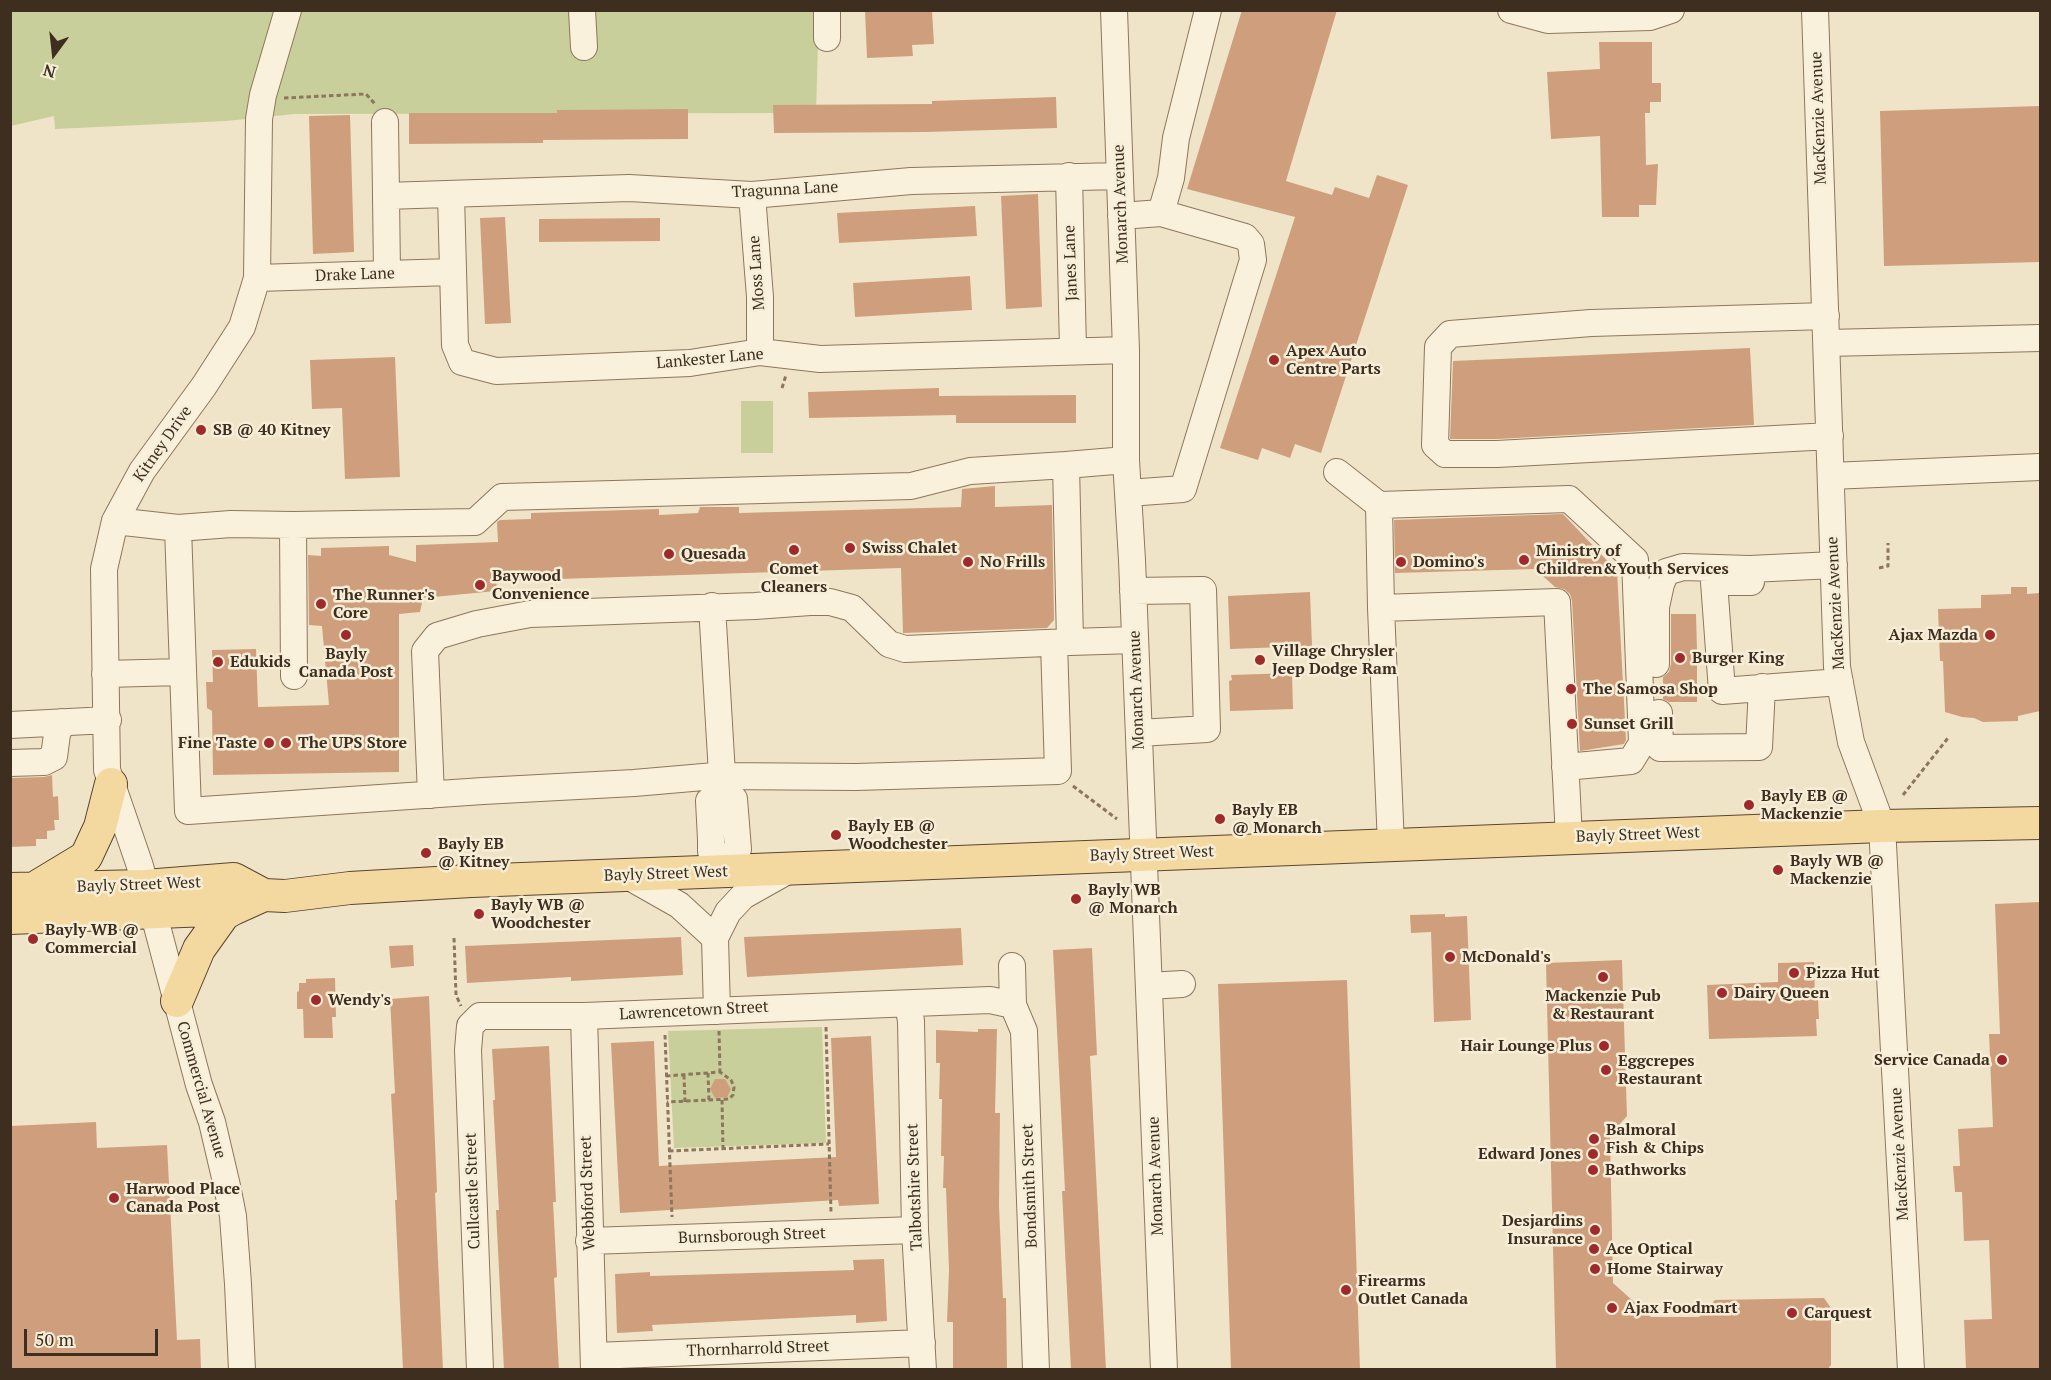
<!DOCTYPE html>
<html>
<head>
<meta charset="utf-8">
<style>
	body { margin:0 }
	#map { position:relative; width:2051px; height:1380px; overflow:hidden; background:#f0e4c8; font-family:"PT Serif",serif }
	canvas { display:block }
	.frame { position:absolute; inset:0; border:12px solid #3d2e20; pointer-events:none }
	.north { position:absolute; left:24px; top:24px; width:60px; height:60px; -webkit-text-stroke:4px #f7eed8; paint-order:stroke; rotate:195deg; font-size:16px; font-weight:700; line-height:24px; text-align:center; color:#3d2e20 }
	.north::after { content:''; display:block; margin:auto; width:21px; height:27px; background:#3d2e20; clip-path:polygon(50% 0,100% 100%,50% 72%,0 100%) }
	.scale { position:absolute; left:24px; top:1329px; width:134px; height:27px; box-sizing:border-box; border:3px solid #3d2e20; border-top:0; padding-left:8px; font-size:18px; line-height:21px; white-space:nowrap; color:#3d2e20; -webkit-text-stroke:4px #f7eed8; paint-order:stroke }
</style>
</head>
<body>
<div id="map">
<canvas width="2051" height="1380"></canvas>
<div class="frame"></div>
<div class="north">N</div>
<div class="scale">50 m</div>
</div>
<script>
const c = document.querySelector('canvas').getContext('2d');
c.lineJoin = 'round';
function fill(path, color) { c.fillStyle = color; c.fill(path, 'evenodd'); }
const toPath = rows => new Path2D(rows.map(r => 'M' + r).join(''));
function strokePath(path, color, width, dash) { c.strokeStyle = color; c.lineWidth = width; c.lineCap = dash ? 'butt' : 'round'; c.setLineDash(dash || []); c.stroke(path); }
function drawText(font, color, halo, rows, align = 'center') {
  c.font = font + ' "PT Serif",serif'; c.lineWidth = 5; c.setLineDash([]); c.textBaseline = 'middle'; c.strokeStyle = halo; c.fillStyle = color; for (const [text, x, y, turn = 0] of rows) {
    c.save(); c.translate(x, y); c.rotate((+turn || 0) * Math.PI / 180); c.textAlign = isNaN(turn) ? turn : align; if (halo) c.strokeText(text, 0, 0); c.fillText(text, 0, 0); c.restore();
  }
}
const green = toPath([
	[10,11,819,11,816,113,295,114,226,121,55,129,54,116,11,126],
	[741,401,773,401,773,453,741,453],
	[822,1027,826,1143,674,1148,668,1031]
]);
const building = toPath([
	[865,10,932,10,934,44,912,45,913,56,867,58],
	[1242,10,1337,10,1286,181,1332,195,1335,187,1369,198,1377,175,1408,185,1321,453,1295,444,1290,458,1262,448,1258,460,1220,448,1295,217,1187,189],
	[1599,42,1652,42,1652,83,1661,83,1661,102,1650,102,1650,113,1645,113,1646,165,1658,164,1656,205,1639,205,1639,217,1602,217,1600,136,1551,139,1547,72,1600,69],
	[1056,97,1057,128,927,132,774,133,773,105,932,104,932,101],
	[2040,106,2040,262,1884,266,1880,111],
	[688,109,688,139,543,140,543,143,409,144,409,113,557,113,557,110],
	[350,115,354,252,313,254,309,116],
	[1038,194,1042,307,1006,309,1001,196],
	[975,206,977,236,839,243,837,213],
	[505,217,511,323,485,324,480,218],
	[660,218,660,241,539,242,539,219],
	[970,276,972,310,855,317,853,283],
	[1750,348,1754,425,1497,439,1450,439,1453,361],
	[395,357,400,477,345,479,342,408,312,409,310,360],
	[939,388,939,396,1076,395,1076,423,956,423,956,415,809,418,808,392],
	[995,486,995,507,1052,505,1054,620,1047,628,903,633,901,568,497,581,496,591,423,598,420,612,399,614,399,772,213,775,212,711,207,708,206,682,213,682,212,650,256,649,258,707,329,705,322,626,309,625,308,555,321,556,321,548,389,546,389,555,416,562,416,545,498,542,497,522,500,520,531,519,531,513,659,509,659,515,698,513,700,507,739,507,739,513,961,507,962,489],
	[1563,514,1617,571,1626,740,1624,744,1580,751,1572,601,1570,594,1564,589,1555,587,1535,569,1395,573,1394,520],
	[2011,587,2027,587,2027,594,2040,593,2040,711,2018,716,2018,721,1983,722,1974,718,1962,717,1945,712,1943,661,1940,661,1938,609,1981,608,1981,595,2011,594],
	[1310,592,1312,646,1230,649,1228,596],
	[1671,614,1696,614,1697,650,1699,653,1697,666,1697,702,1669,702,1663,699,1663,677,1669,672,1671,664],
	[1292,673,1293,709,1230,711,1229,681,1232,680,1231,675],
	[52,775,53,797,58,796,59,820,54,820,55,830,47,831,47,839,36,839,36,846,10,847,10,778,44,777],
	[2040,902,2040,1370,1966,1370,1964,1320,1992,1319,1989,1240,1964,1241,1962,1192,1955,1192,1953,1166,1960,1166,1958,1129,1993,1127,1989,1034,2000,1034,1995,904],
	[1445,914,1445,917,1467,916,1471,1020,1434,1022,1431,932,1411,933,1410,915],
	[961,928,963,965,747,977,744,937],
	[681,937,683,975,571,981,571,977,467,983,465,946],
	[413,945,414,966,391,968,389,946],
	[1092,948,1097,1055,1090,1056,1106,1370,1071,1370,1062,1191,1065,1191,1053,950],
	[1622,960,1627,1116,1610,1135,1613,1283,1651,1317,1699,1317,1715,1300,1824,1298,1831,1308,1831,1365,1827,1370,1556,1370,1546,963],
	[1814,962,1815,999,1818,998,1819,1019,1816,1019,1817,1036,1709,1039,1707,985,1778,982,1778,963],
	[335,978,336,1017,332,1017,333,1038,304,1038,303,1009,297,1009,297,992,299,991,299,983,306,983,306,979],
	[1347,980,1360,1370,1231,1370,1218,984],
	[429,996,437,1192,435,1193,443,1370,403,1370,395,1200,397,1200,391,1094,395,1093,390,999],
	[978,1029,997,1029,995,1113,1000,1113,999,1206,1003,1298,1006,1298,1007,1370,953,1370,953,1322,947,1322,949,1270,946,1188,943,1188,944,1156,941,1156,942,1099,939,1099,940,1063,936,1063,936,1030,978,1032],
	[871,1036,879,1204,839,1206,838,1200,620,1213,611,1043,654,1041,659,1166,836,1157,831,1038],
	[549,1046,556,1202,553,1202,557,1277,554,1278,559,1370,504,1370,496,1210,499,1210,493,1100,495,1100,492,1049],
	[715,1079,725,1079,731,1089,727,1097,715,1098,710,1089],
	[96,1122,97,1148,167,1145,177,1340,200,1339,201,1370,10,1370,10,1126],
	[884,1259,887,1321,856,1323,856,1315,652,1325,653,1331,617,1333,615,1274,650,1272,650,1276,854,1270,853,1260]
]);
const path = toPath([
	[284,98,366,94,375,104],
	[782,388,786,375],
	[1879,568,1888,566,1888,543],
	[1073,786,1117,819],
	[1903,795,1948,738],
	[454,938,456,995,461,1006],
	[826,1027,831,1213],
	[719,1031,720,1072],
	[665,1035,672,1217],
	[708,1073,709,1101],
	[684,1075,685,1102],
	[666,1076,720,1072,731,1080,734,1087,733,1095,729,1099,667,1102],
	[722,1100,723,1149],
	[669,1151,829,1144]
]);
const minor = toPath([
	[582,10,584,47],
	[827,10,827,38],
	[1114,10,1126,350,1126,460,1132,560,1164,1370],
	[1511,10,1548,20,1650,17,1671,10],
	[1815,10,1837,667,1851,742,1882,826,1911,1370],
	[385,122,386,196],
	[1069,176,1073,350],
	[451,195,455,345,462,362,496,371,690,363,760,352,820,359,1126,350],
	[752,195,760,297,760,352],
	[1161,213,1171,178,1176,138,1208,10],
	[1121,216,1161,213,1245,237,1251,244,1253,260,1183,489,1128,493],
	[387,273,386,196,629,188,752,195,911,181,1120,176],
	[257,278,452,272],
	[1826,316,1591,323,1450,334,1438,347,1435,445,1445,454,1497,454,1830,436],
	[1827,343,2040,338],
	[1337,472,1379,505],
	[1831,476,2040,467],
	[115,521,178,528,231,524,293,525,475,522,502,497,911,486,970,471,1066,465],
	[293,525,294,676],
	[178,528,188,811,483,791,634,783,715,776,856,777,1058,771,1054,643],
	[1834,565,1750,569,1751,582,1714,582,1722,691,1840,682],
	[1133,591,1203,590,1207,729,1139,733],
	[712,606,723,791,734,799,738,849,725,859],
	[1381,608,1379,505,1569,499,1635,560,1642,743,1631,761,1565,767],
	[1070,642,1135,640],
	[1656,664,1656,607,1661,584,1666,572,1683,567,1750,569],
	[105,674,182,672],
	[1659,713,1660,748,1759,747,1762,687],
	[10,725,108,720],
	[10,763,44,762,54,757,57,734,62,722],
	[723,791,709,801,711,839,711,851,725,859],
	[431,795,425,651,437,636,477,624,530,614,755,606,810,602,830,602,852,608,889,644,905,649,1070,642,1066,465,1126,460],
	[1391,845,1381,608,1557,602,1569,838],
	[626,875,679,905,715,938],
	[1012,966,1013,1005],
	[1149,986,1182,984],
	[908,1004,911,1021,915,1230,923,1370],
	[717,1011,715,938,728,912,743,896,791,869],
	[584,1016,594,1370],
	[589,1241,915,1230],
	[594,1356,922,1343],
	[242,1370,238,1284,233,1216,227,1186,212,1122,199,1085,153,911,139,863,107,770,104,569,115,521,142,471,204,386,242,327,257,278,259,119,263,95,288,10],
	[480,1370,468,1050,470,1026,480,1016,584,1016,990,1000,1013,1005,1024,1031,1036,1370]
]);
const major = toPath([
	[38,886,86,857,100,827,111,784],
	[10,889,145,886,234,879,264,895,285,896,350,888,471,881,1882,826,2040,823],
	[10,918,233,909,264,895],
	[177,1001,199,949,224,914,233,909]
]);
const markers = [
	[1274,360,6,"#9e2a2b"],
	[201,430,6,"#9e2a2b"],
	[850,548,6,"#9e2a2b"],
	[794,550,6,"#9e2a2b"],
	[669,554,6,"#9e2a2b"],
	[1524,560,6,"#9e2a2b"],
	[968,562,6,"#9e2a2b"],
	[1401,562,6,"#9e2a2b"],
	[480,585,6,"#9e2a2b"],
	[321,604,6,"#9e2a2b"],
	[346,635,6,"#9e2a2b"],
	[1990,635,6,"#9e2a2b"],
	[1680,658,6,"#9e2a2b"],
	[1260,660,6,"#9e2a2b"],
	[218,662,6,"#9e2a2b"],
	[1571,689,6,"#9e2a2b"],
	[1572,724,6,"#9e2a2b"],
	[269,743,6,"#9e2a2b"],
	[286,743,6,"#9e2a2b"],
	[1749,805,6,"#9e2a2b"],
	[1220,819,6,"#9e2a2b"],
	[836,835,6,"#9e2a2b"],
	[426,853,6,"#9e2a2b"],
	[1778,870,6,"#9e2a2b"],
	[1076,899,6,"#9e2a2b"],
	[479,914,6,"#9e2a2b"],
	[33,939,6,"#9e2a2b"],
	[1450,957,6,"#9e2a2b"],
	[1794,973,6,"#9e2a2b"],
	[1603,977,6,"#9e2a2b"],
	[1722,993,6,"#9e2a2b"],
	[316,1000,6,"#9e2a2b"],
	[1604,1046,6,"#9e2a2b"],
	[2002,1060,6,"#9e2a2b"],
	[1606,1070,6,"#9e2a2b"],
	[1594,1139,6,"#9e2a2b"],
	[1593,1154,6,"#9e2a2b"],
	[1593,1170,6,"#9e2a2b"],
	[114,1198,6,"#9e2a2b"],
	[1595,1230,6,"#9e2a2b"],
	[1594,1249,6,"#9e2a2b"],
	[1595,1269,6,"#9e2a2b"],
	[1346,1290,6,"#9e2a2b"],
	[1612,1308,6,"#9e2a2b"],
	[1792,1313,6,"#9e2a2b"]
];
const streetNames = [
	["MacKenzie Avenue",1819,118,-92],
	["Tragunna Lane",785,190,-3],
	["Monarch Avenue",1121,204,-92],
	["Janes Lane",1071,263,-92],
	["Moss Lane",757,273,-94],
	["Drake Lane",355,275,-2],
	["Lankester Lane",710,359,-5],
	["Kitney Drive",163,444,-55],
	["MacKenzie Avenue",1836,603,-93],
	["Monarch Avenue",1137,690,-92],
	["Bayly Street West",1638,835,-2],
	["Bayly Street West",1152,854,-2],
	["Bayly Street West",666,874,-2],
	["Bayly Street West",139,885,-2],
	["Lawrencetown Street",694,1011,-3],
	["Commercial Avenue",201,1090,74],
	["MacKenzie Avenue",1900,1154,-93],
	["Monarch Avenue",1156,1176,-92],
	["Bondsmith Street",1030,1186,-92],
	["Talbotshire Street",915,1187,-92],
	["Cullcastle Street",473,1191,-92],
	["Webbford Street",588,1193,-92],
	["Burnsborough Street",752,1236,-2],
	["Thornharrold Street",758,1349,-2]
];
const poiNames = [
	["Apex Auto",1286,351],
	["Centre Parts",1286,369],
	["SB @ 40 Kitney",213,430],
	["Swiss Chalet",862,548],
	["Ministry of",1536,551],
	["Children&Youth Services",1536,569],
	["Quesada",681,554],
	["No Frills",980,562],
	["Domino's",1413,562],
	["Comet",794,569,"center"],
	["Cleaners",794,587,"center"],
	["Baywood",492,576],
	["Convenience",492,594],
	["The Runner's",333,595],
	["Core",333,613],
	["Ajax Mazda",1978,635,"right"],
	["Village Chrysler",1272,651],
	["Jeep Dodge Ram",1272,669],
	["Bayly",346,654,"center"],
	["Canada Post",346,672,"center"],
	["Burger King",1692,658],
	["Edukids",230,662],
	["The Samosa Shop",1583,689],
	["Sunset Grill",1584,724],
	["Fine Taste",257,743,"right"],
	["The UPS Store",298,743],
	["Bayly EB @",1761,796],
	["Mackenzie",1761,814],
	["Bayly EB",1232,810],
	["@ Monarch",1232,828],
	["Bayly EB @",848,826],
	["Woodchester",848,844],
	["Bayly EB",438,844],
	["@ Kitney",438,862],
	["Bayly WB @",1790,861],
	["Mackenzie",1790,879],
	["Bayly WB",1088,890],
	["@ Monarch",1088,908],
	["Bayly WB @",491,905],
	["Woodchester",491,923],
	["Bayly WB @",45,930],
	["Commercial",45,948],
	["McDonald's",1462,957],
	["Pizza Hut",1806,973],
	["Dairy Queen",1734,993],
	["Mackenzie Pub",1603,996,"center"],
	["& Restaurant",1603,1014,"center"],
	["Wendy's",328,1000],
	["Hair Lounge Plus",1592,1046,"right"],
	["Service Canada",1990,1060,"right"],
	["Eggcrepes",1618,1061],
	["Restaurant",1618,1079],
	["Balmoral",1606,1130],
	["Fish & Chips",1606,1148],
	["Edward Jones",1581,1154,"right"],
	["Bathworks",1605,1170],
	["Harwood Place",126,1189],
	["Canada Post",126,1207],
	["Desjardins",1583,1221,"right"],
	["Insurance",1583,1239,"right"],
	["Ace Optical",1606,1249],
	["Home Stairway",1607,1269],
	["Firearms",1358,1281],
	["Outlet Canada",1358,1299],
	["Ajax Foodmart",1624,1308],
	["Carquest",1804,1313]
];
fill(green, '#c9cf9b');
fill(building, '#cf9f7d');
strokePath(minor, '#8d765c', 28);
strokePath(major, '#5b4430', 34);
strokePath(path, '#8d765c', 3, [4.5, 3]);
strokePath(minor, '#faf1dc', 26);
strokePath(major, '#f3d9a0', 32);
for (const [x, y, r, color] of markers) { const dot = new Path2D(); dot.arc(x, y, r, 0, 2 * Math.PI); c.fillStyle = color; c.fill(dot); strokePath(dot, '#f7eed8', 2); }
drawText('16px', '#3d2e20', '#f7eed8', streetNames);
drawText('bold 16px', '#3d2e20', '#f7eed8', poiNames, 'left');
</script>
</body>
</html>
